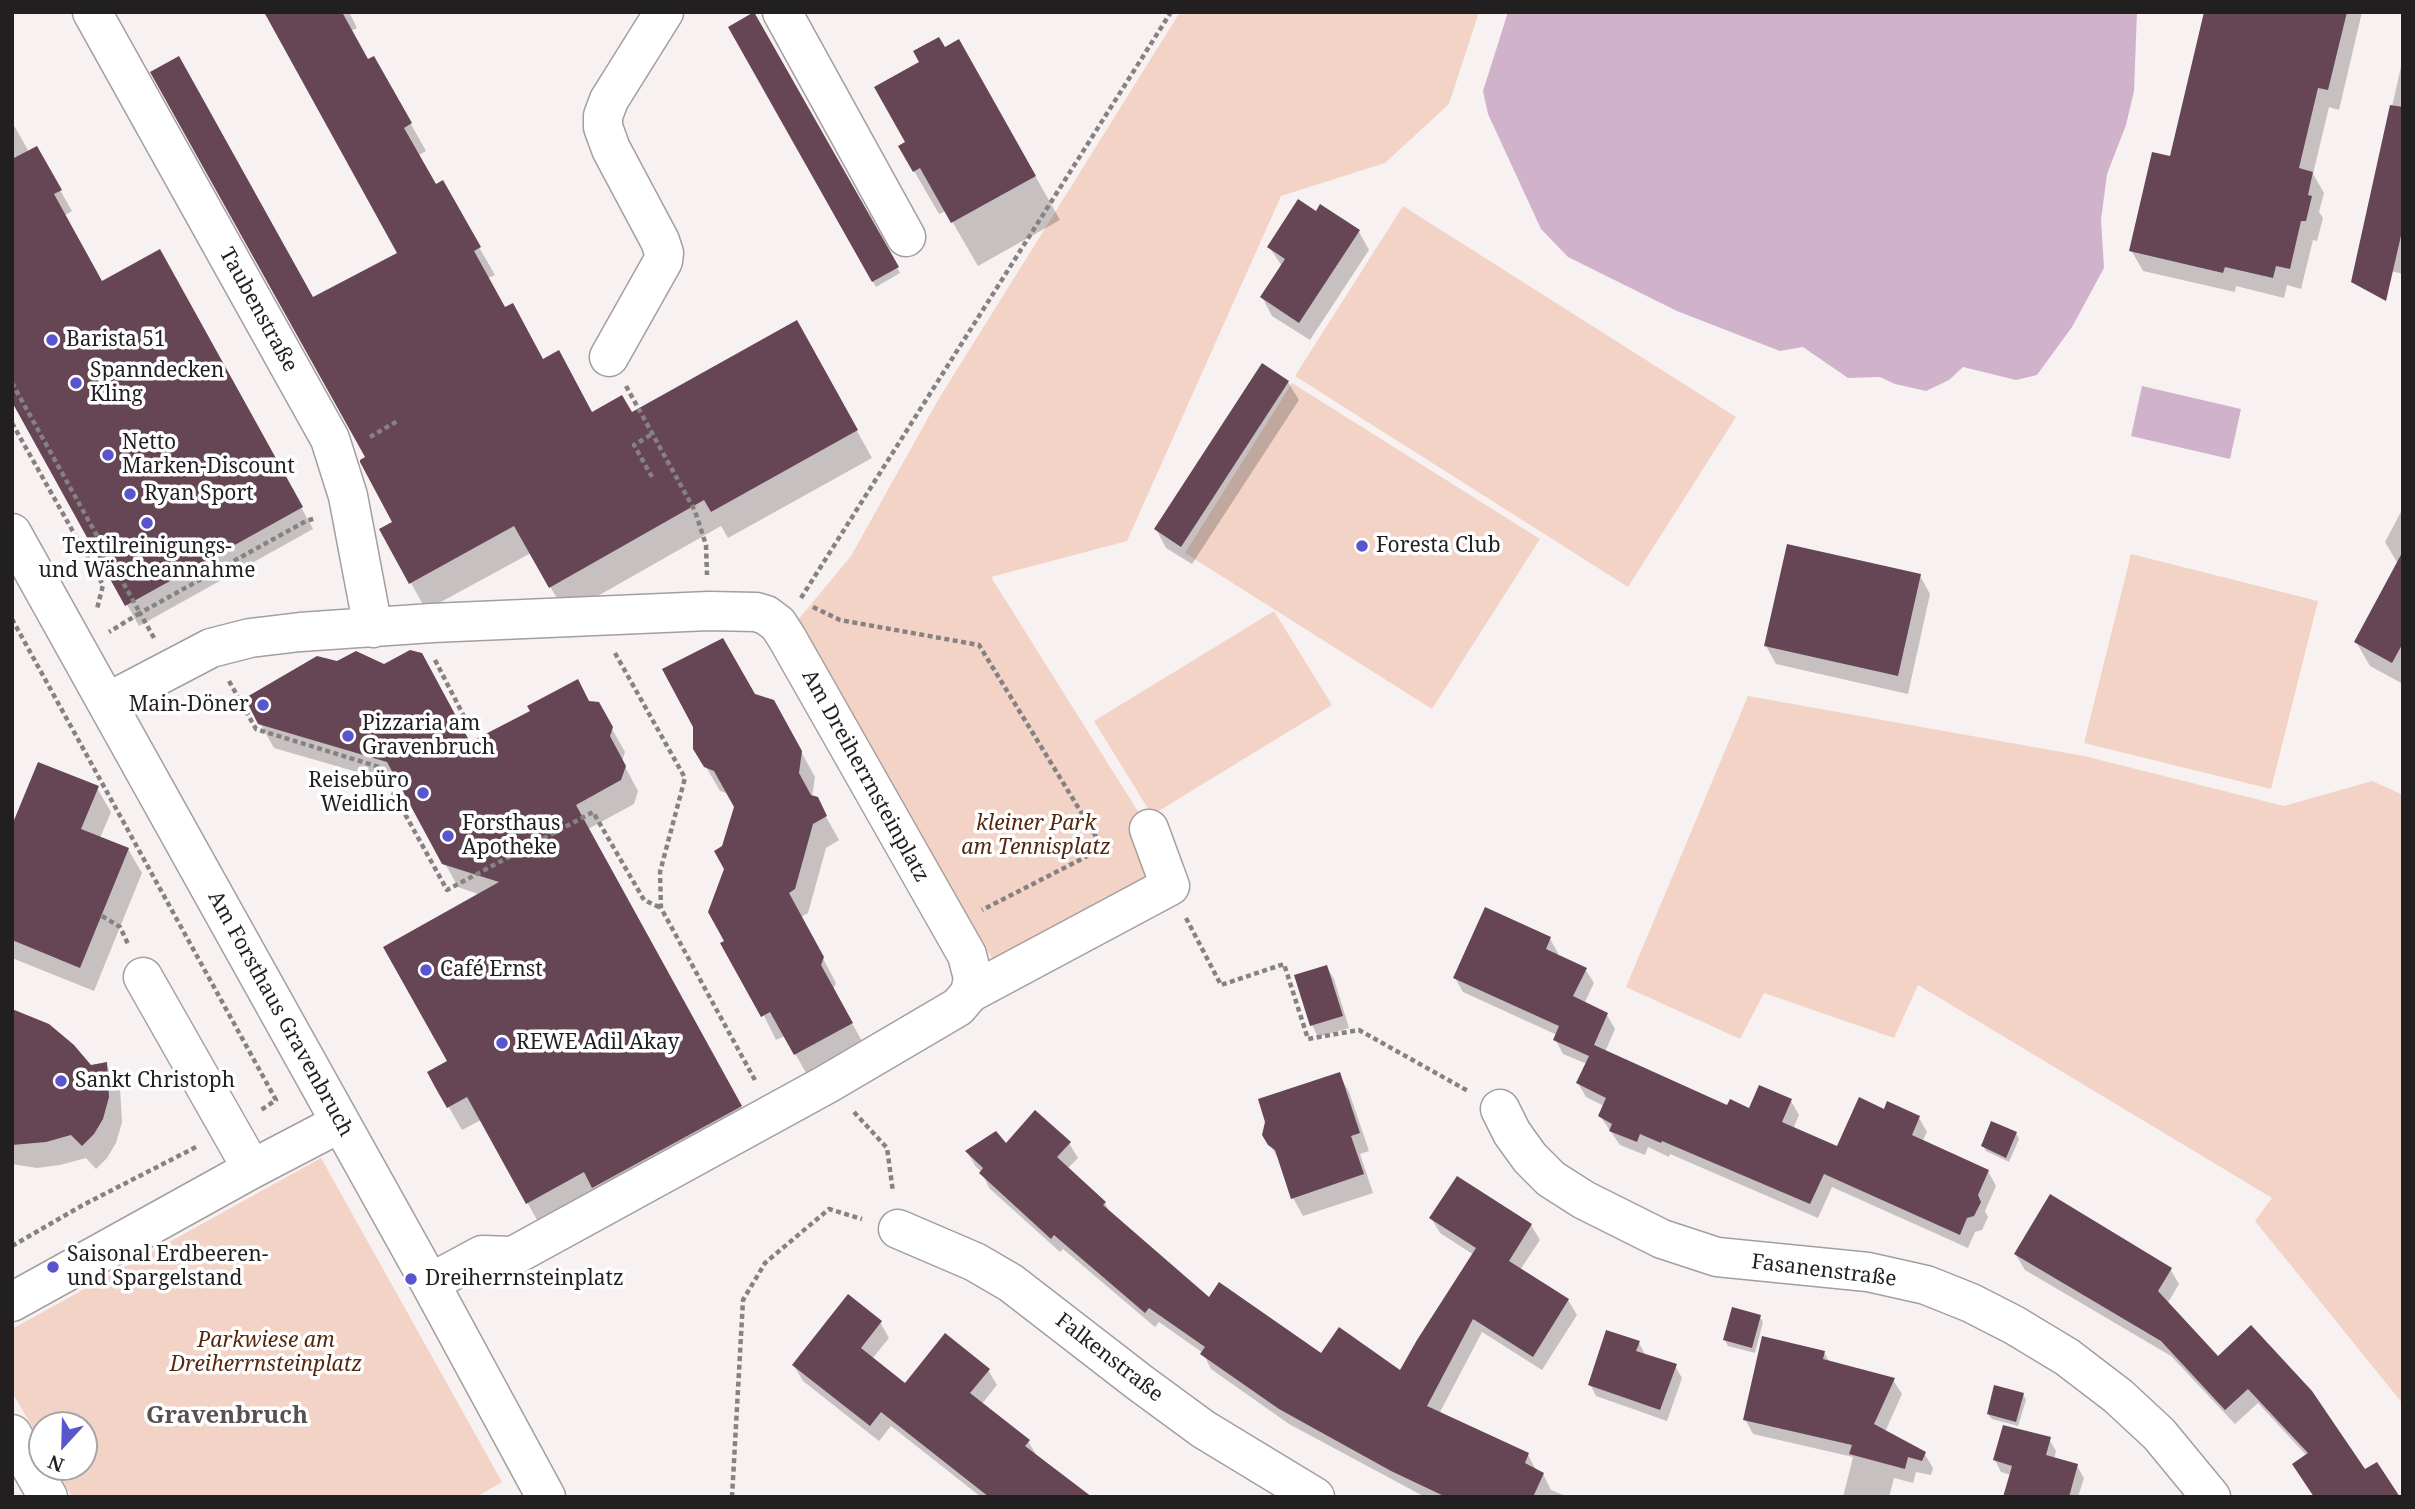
<!DOCTYPE html>
<html>
<head>
<meta charset="utf-8">
<style>
	body { margin:0 }
	#map { position:relative; width:2415px; height:1509px; overflow:hidden; background:#f8f1f2; font-family:"Noto Serif",serif }
	canvas { display:block }
	.frame { position:absolute; inset:0; border:14px solid #211f1f; pointer-events:none }
	.north { position:absolute; left:28px; top:1411px; width:70px; height:70px; box-sizing:border-box; background:#fff; border:2px solid #a6a5a5; border-radius:50%; rotate:202deg; font-size:19px; font-weight:700; line-height:28px; text-align:center; color:#211f1f }
	.north::after { content:''; display:block; margin:auto; width:24px; height:32px; background:#5956cd; clip-path:polygon(50% 0,100% 100%,50% 72%,0 100%) }
</style>
</head>
<body>
<div id="map">
<canvas width="2415" height="1509"></canvas>
<div class="frame"></div>
<div class="north">N</div>
</div>
<script>
const c = document.querySelector('canvas').getContext('2d');
c.lineJoin = 'round';
function fill(path, color) { c.fillStyle = color; c.fill(path, 'evenodd'); }
const toPath = rows => new Path2D(rows.map(r => 'M' + r).join(''));
function strokePath(path, color, width, dash) { c.strokeStyle = color; c.lineWidth = width; c.lineCap = dash ? 'butt' : 'round'; c.setLineDash(dash || []); c.stroke(path); }
function drawText(font, color, halo, rows, align = 'center') {
  c.font = font + ' "Noto Serif",serif'; c.lineWidth = 7; c.setLineDash([]); c.textBaseline = 'middle'; c.strokeStyle = halo; c.fillStyle = color; for (const [text, x, y, turn = 0] of rows) {
    c.save(); c.translate(x, y); c.rotate((+turn || 0) * Math.PI / 180); c.textAlign = isNaN(turn) ? turn : align; if (halo) c.strokeText(text, 0, 0); c.fillText(text, 0, 0); c.restore();
  }
}
const green = toPath([
	[1180,12,1479,12,1449,104,1385,163,1281,196,1127,541,991,577,1149,829,1170,886,1002,976,798,620,851,556,938,400],
	[1403,206,1736,417,1628,587,1295,376],
	[1292,383,1540,539,1432,709,1185,553],
	[2131,554,2318,601,2271,789,2084,743],
	[1274,611,1332,705,1152,815,1094,721],
	[1748,696,2084,756,2284,806,2372,781,2403,795,2403,1404,2255,1221,2272,1198,1918,985,1894,1038,1764,993,1740,1039,1626,987],
	[321,1158,502,1482,476,1497,72,1497,55,1467,84,1467,84,1425,42,1425,42,1444,12,1392,12,1329]
]);
const water = toPath([
	[1508,12,2137,12,2134,91,2126,125,2107,174,2101,220,2104,268,2072,327,2037,375,2016,380,1963,367,1949,380,1926,391,1895,384,1880,377,1848,378,1803,347,1780,351,1677,311,1568,257,1541,229,1488,114,1483,91],
	[2142,386,2241,409,2230,459,2131,436]
]);
const shadow = toPath([
	[266,12,349,12,357,28,351,31,367,61,389,85,426,151,419,155,435,186,442,183,495,275,488,278,505,309,543,361,592,414,631,414,812,350,872,458,728,538,721,526,566,614,531,553,426,610,411,583,394,523,368,457,313,299,400,253],
	[2206,12,2362,12,2339,110,2329,107,2313,174,2324,193,2319,212,2323,218,2317,241,2313,240,2301,289,2287,285,2284,298,2236,286,2235,292,2143,271,2131,250,2172,159],
	[755,14,900,273,876,287,731,28],
	[2403,58,2403,274,2371,266,2360,248],
	[984,85,1060,220,978,266,946,211,939,214,914,171,908,143],
	[12,122,29,152,36,148,72,211,64,216,102,283,172,272,313,529,139,626,12,399],
	[1317,213,1359,232,1369,250,1310,340,1272,316,1262,297,1282,266,1269,247],
	[1288,382,1299,400,1192,564,1166,548,1156,529],
	[2403,508,2403,684,2370,666,2356,642,2398,564,2385,542],
	[1920,576,1930,594,1908,694,1776,664,1766,646],
	[754,696,787,726,815,777,812,797,816,799,839,840,826,848,808,913,801,917,836,983,833,990,866,1048,809,1078,785,1036,776,1040,727,941,723,847,736,807,729,794,720,791,695,748],
	[589,702,598,704,625,752,622,761,638,791,634,804,588,829,754,1130,541,1227,481,1120,462,1130,429,1073,449,1061,481,895,458,887,402,785,274,748,260,723,470,744],
	[97,788,111,812,100,838,128,849,142,873,94,991,12,958,12,830],
	[1550,939,1558,953,1557,956,1585,969,1594,983,1584,1004,1607,1015,1615,1029,1605,1052,1728,1108,1750,1110,1791,1101,1799,1115,1793,1129,1838,1148,1885,1111,1919,1118,1927,1132,1923,1140,1988,1171,1996,1186,1985,1211,1988,1217,1982,1230,1975,1232,1968,1248,1832,1187,1818,1218,1670,1154,1669,1157,1648,1147,1645,1155,1620,1145,1600,1116,1604,1106,1586,1097,1578,1083,1587,1064,1563,1054,1555,1039,1557,1035,1463,992,1455,978],
	[1327,967,1334,979,1349,1028,1318,1037,1312,1025],
	[12,1012,91,1067,106,1064,120,1088,122,1122,116,1143,107,1158,96,1169,86,1158,60,1165,37,1168,12,1164],
	[1339,1074,1349,1092,1369,1151,1360,1154,1373,1193,1303,1216,1293,1198,1281,1163,1264,1135],
	[2016,1133,2019,1139,2009,1162,1986,1151,1983,1146],
	[1069,1143,1078,1158,1067,1169,1105,1203,1110,1213,1209,1300,1322,1356,1401,1373,1474,1255,1440,1233,1431,1218,1531,1225,1540,1240,1520,1270,1568,1300,1577,1315,1542,1370,1482,1332,1439,1414,1528,1455,1536,1470,1543,1474,1551,1490,1568,1497,1425,1497,1289,1424,1211,1369,1203,1353,1159,1322,1155,1327,1063,1249,1060,1252,989,1188,982,1172,976,1167,967,1152,1005,1146],
	[2016,1255,2170,1269,2179,1284,2167,1304,2218,1358,2311,1392,2315,1497,2307,1456,2258,1403,2235,1424,2171,1356,2025,1270],
	[1760,1317,1763,1322,1755,1353,1728,1346,1725,1340],
	[880,1322,889,1338,872,1359,905,1385,988,1370,997,1385,981,1405,1028,1441,1037,1456,1089,1497,981,1497,891,1426,879,1441,803,1381,794,1366],
	[1639,1343,1646,1356,1675,1366,1682,1378,1667,1421,1596,1396,1590,1384],
	[1824,1352,1830,1363,1893,1380,1902,1394,1885,1432,1924,1453,1933,1468,1931,1475,1916,1472,1913,1483,1894,1478,1889,1497,1843,1497,1853,1457,1753,1434,1745,1419],
	[2023,1394,2026,1400,2018,1426,1992,1419,1988,1414],
	[2049,1439,2056,1451,2054,1459,2077,1466,2084,1478,2078,1497,2005,1497,2011,1475,2001,1472,1995,1460]
]);
const building = toPath([
	[264,12,342,12,368,59,374,56,412,123,404,128,436,184,443,180,481,247,474,251,505,307,513,303,543,359,559,350,592,412,622,395,632,412,797,320,858,430,711,512,704,500,549,588,514,526,409,584,379,529,392,522,360,462,360,460,365,457,150,72,179,56,313,297,397,253],
	[754,12,899,267,872,282,728,27],
	[2204,12,2347,12,2328,90,2318,88,2299,168,2313,172,2308,195,2312,196,2306,221,2301,221,2290,269,2276,266,2273,278,2225,267,2223,273,2129,251,2152,152,2170,156],
	[939,37,945,47,959,39,1036,176,951,223,920,168,913,172,898,146,905,142,874,87,919,62,913,51],
	[2390,105,2403,107,2403,227,2386,301,2351,282],
	[37,146,62,190,54,194,102,281,160,249,303,507,125,606,12,402,12,159],
	[1298,199,1316,211,1320,204,1360,230,1299,323,1260,297,1285,259,1267,247],
	[1262,363,1289,381,1181,547,1154,529],
	[1787,544,1921,574,1898,676,1764,646],
	[2403,551,2403,643,2392,663,2354,642],
	[723,638,755,694,774,700,802,751,799,773,811,795,818,797,827,816,813,824,795,889,789,893,824,957,821,965,853,1023,794,1055,770,1012,761,1017,720,943,724,941,708,912,724,869,714,851,722,846,734,807,714,771,704,767,693,749,693,727,662,669],
	[410,650,422,653,470,742,530,711,527,706,578,679,589,701,599,702,613,727,610,736,626,766,621,780,576,805,742,1106,592,1188,584,1172,526,1204,467,1097,447,1108,435,1087,427,1072,447,1061,383,947,499,882,442,864,387,762,258,724,245,698,317,656,337,661,356,651,384,664],
	[38,762,99,786,81,829,129,848,80,968,12,940,12,825],
	[1485,907,1551,937,1546,949,1587,968,1573,996,1608,1013,1594,1045,1727,1105,1730,1099,1749,1108,1759,1085,1792,1099,1782,1122,1837,1146,1859,1097,1884,1109,1887,1101,1920,1116,1912,1135,1989,1170,1978,1195,1981,1202,1974,1216,1967,1218,1960,1235,1824,1174,1810,1204,1662,1141,1661,1143,1640,1134,1637,1142,1609,1131,1612,1124,1598,1116,1606,1098,1576,1083,1589,1056,1553,1040,1559,1026,1453,978],
	[1327,965,1343,1016,1310,1026,1294,975],
	[12,1009,49,1024,74,1045,91,1065,107,1062,109,1097,103,1119,94,1134,82,1146,71,1135,46,1142,12,1145],
	[1340,1072,1360,1133,1351,1136,1364,1174,1291,1199,1275,1150,1268,1145,1262,1135,1265,1122,1258,1099],
	[1035,1110,1071,1142,1057,1157,1106,1202,1103,1205,1209,1297,1219,1282,1321,1353,1339,1327,1400,1370,1417,1340,1476,1248,1429,1218,1457,1176,1532,1224,1509,1261,1569,1299,1533,1357,1473,1319,1427,1406,1529,1453,1525,1463,1544,1473,1533,1497,1446,1497,1391,1471,1279,1409,1200,1354,1205,1347,1149,1308,1145,1313,1054,1235,1051,1239,979,1173,983,1168,965,1151,996,1131,1006,1143],
	[1991,1121,2017,1132,2006,1158,1981,1146],
	[2050,1194,2172,1268,2158,1291,2218,1356,2251,1325,2312,1391,2365,1469,2377,1462,2400,1497,2314,1497,2292,1464,2308,1453,2248,1389,2225,1410,2161,1341,2014,1254],
	[848,1294,882,1321,861,1348,905,1383,945,1333,990,1369,970,1393,1030,1440,1025,1446,1092,1497,989,1497,881,1412,870,1426,792,1365],
	[1732,1307,1761,1315,1752,1348,1723,1340],
	[1606,1330,1640,1341,1636,1351,1677,1364,1660,1410,1588,1385],
	[1762,1336,1825,1351,1823,1359,1895,1378,1874,1424,1926,1452,1922,1461,1908,1457,1905,1469,1849,1454,1852,1445,1743,1420],
	[1994,1385,2024,1393,2016,1422,1987,1414],
	[2003,1425,2051,1437,2046,1455,2078,1464,2069,1497,2003,1497,2012,1466,1993,1460]
]);
const path = toPath([
	[12,383,140,613,109,632],
	[626,386,695,511,706,545,707,575],
	[12,423,103,585,97,609],
	[370,437,399,420],
	[652,477,634,445,654,433],
	[801,598,1171,12],
	[813,607,840,620,979,645,1103,848,982,910],
	[12,619,276,1100,261,1110],
	[154,638,140,613,306,521,316,518],
	[615,653,685,778,660,872,661,908,756,1082],
	[435,660,471,730],
	[229,681,256,729,379,767,447,890,593,812,644,900,661,908],
	[102,916,120,927,128,944],
	[1186,918,1221,985,1284,964,1308,1039,1359,1030,1468,1091],
	[854,1112,887,1148,893,1192],
	[12,1246,83,1205,196,1147],
	[732,1497,743,1300,765,1263,829,1209,862,1219]
]);
const minor = toPath([
	[92,12,330,439,348,496,373,628],
	[782,12,906,237],
	[609,357,663,261,664,253,660,241,611,149,603,127,603,116,609,100,664,12],
	[12,533,430,1283,546,1497],
	[108,702,211,648,250,638,300,632,432,623,709,611,756,612,766,615,778,624,787,638,967,955,973,978,970,993,958,1007,827,1084,513,1256,482,1255,430,1283],
	[143,977,252,1169],
	[970,993,1170,886,1149,829],
	[1500,1109,1512,1133,1530,1158,1551,1179,1584,1200,1662,1239,1717,1257,1868,1272,1926,1285,1971,1303,2014,1325,2067,1357,2118,1396,2159,1434,2211,1497],
	[898,1229,975,1262,1011,1283,1139,1382,1203,1429,1315,1497],
	[12,1302,252,1169,340,1123],
	[12,1434,48,1497]
]);
const markers = [
	[52,340,7,"#5956cd"],
	[76,383,7,"#5956cd"],
	[108,455,7,"#5956cd"],
	[130,494,7,"#5956cd"],
	[147,523,7,"#5956cd"],
	[1362,546,7,"#5956cd"],
	[263,705,7,"#5956cd"],
	[348,736,7,"#5956cd"],
	[423,793,7,"#5956cd"],
	[448,836,7,"#5956cd"],
	[426,970,7,"#5956cd"],
	[502,1043,7,"#5956cd"],
	[61,1081,7,"#5956cd"],
	[53,1267,7,"#5956cd"],
	[411,1279,7,"#5956cd"]
];
const streetNames = [
	["Taubenstraße",258,310,61],
	["Am Dreiherrnsteinplatz",865,776,61],
	["Am Forsthaus Gravenbruch",280,1014,61],
	["Fasanenstraße",1824,1271,7],
	["Falkenstraße",1109,1358,38]
];
const poiNames = [
	["Barista 51",66,340],
	["Spanndecken",90,371],
	["Kling",90,395],
	["Netto",122,443],
	["Marken-Discount",122,467],
	["Ryan Sport",144,494],
	["Foresta Club",1376,546],
	["Textilreinigungs-",147,547,"center"],
	["und Wäscheannahme",147,571,"center"],
	["Main-Döner",249,705,"right"],
	["Pizzaria am",362,724],
	["Gravenbruch",362,748],
	["Reisebüro",409,781,"right"],
	["Weidlich",409,805,"right"],
	["Forsthaus",462,824],
	["Apotheke",462,848],
	["Café Ernst",440,970],
	["REWE Adil Akay",516,1043],
	["Sankt Christoph",75,1081],
	["Saisonal Erdbeeren-",67,1255],
	["und Spargelstand",67,1279],
	["Dreiherrnsteinplatz",425,1279]
];
const parkNames = [
	["kleiner Park",1036,824],
	["am Tennisplatz",1036,848],
	["Parkwiese am",266,1341],
	["Dreiherrnsteinplatz",266,1365]
];
const quarterNames = [
	["Gravenbruch",227,1416]
];
fill(green, '#f2d3c6');
fill(water, '#d0b2ca');
fill(shadow, '#0003');
fill(building, '#664654');
strokePath(minor, '#a49e9e', 41);
strokePath(path, '#868282', 4.5, [5, 3.5]);
strokePath(minor, '#fff', 38);
for (const [x, y, r, color] of markers) { const dot = new Path2D(); dot.arc(x, y, r, 0, 2 * Math.PI); c.fillStyle = color; c.fill(dot); strokePath(dot, '#fff', 2.5); }
drawText('21px', '#211f1f', '#fff', streetNames);
drawText('21px', '#211f1f', '#fff', poiNames, 'left');
drawText('italic 21px', '#56270e', '#fff', parkNames);
drawText('bold 24px', '#565051', '#fff', quarterNames);
</script>
</body>
</html>
